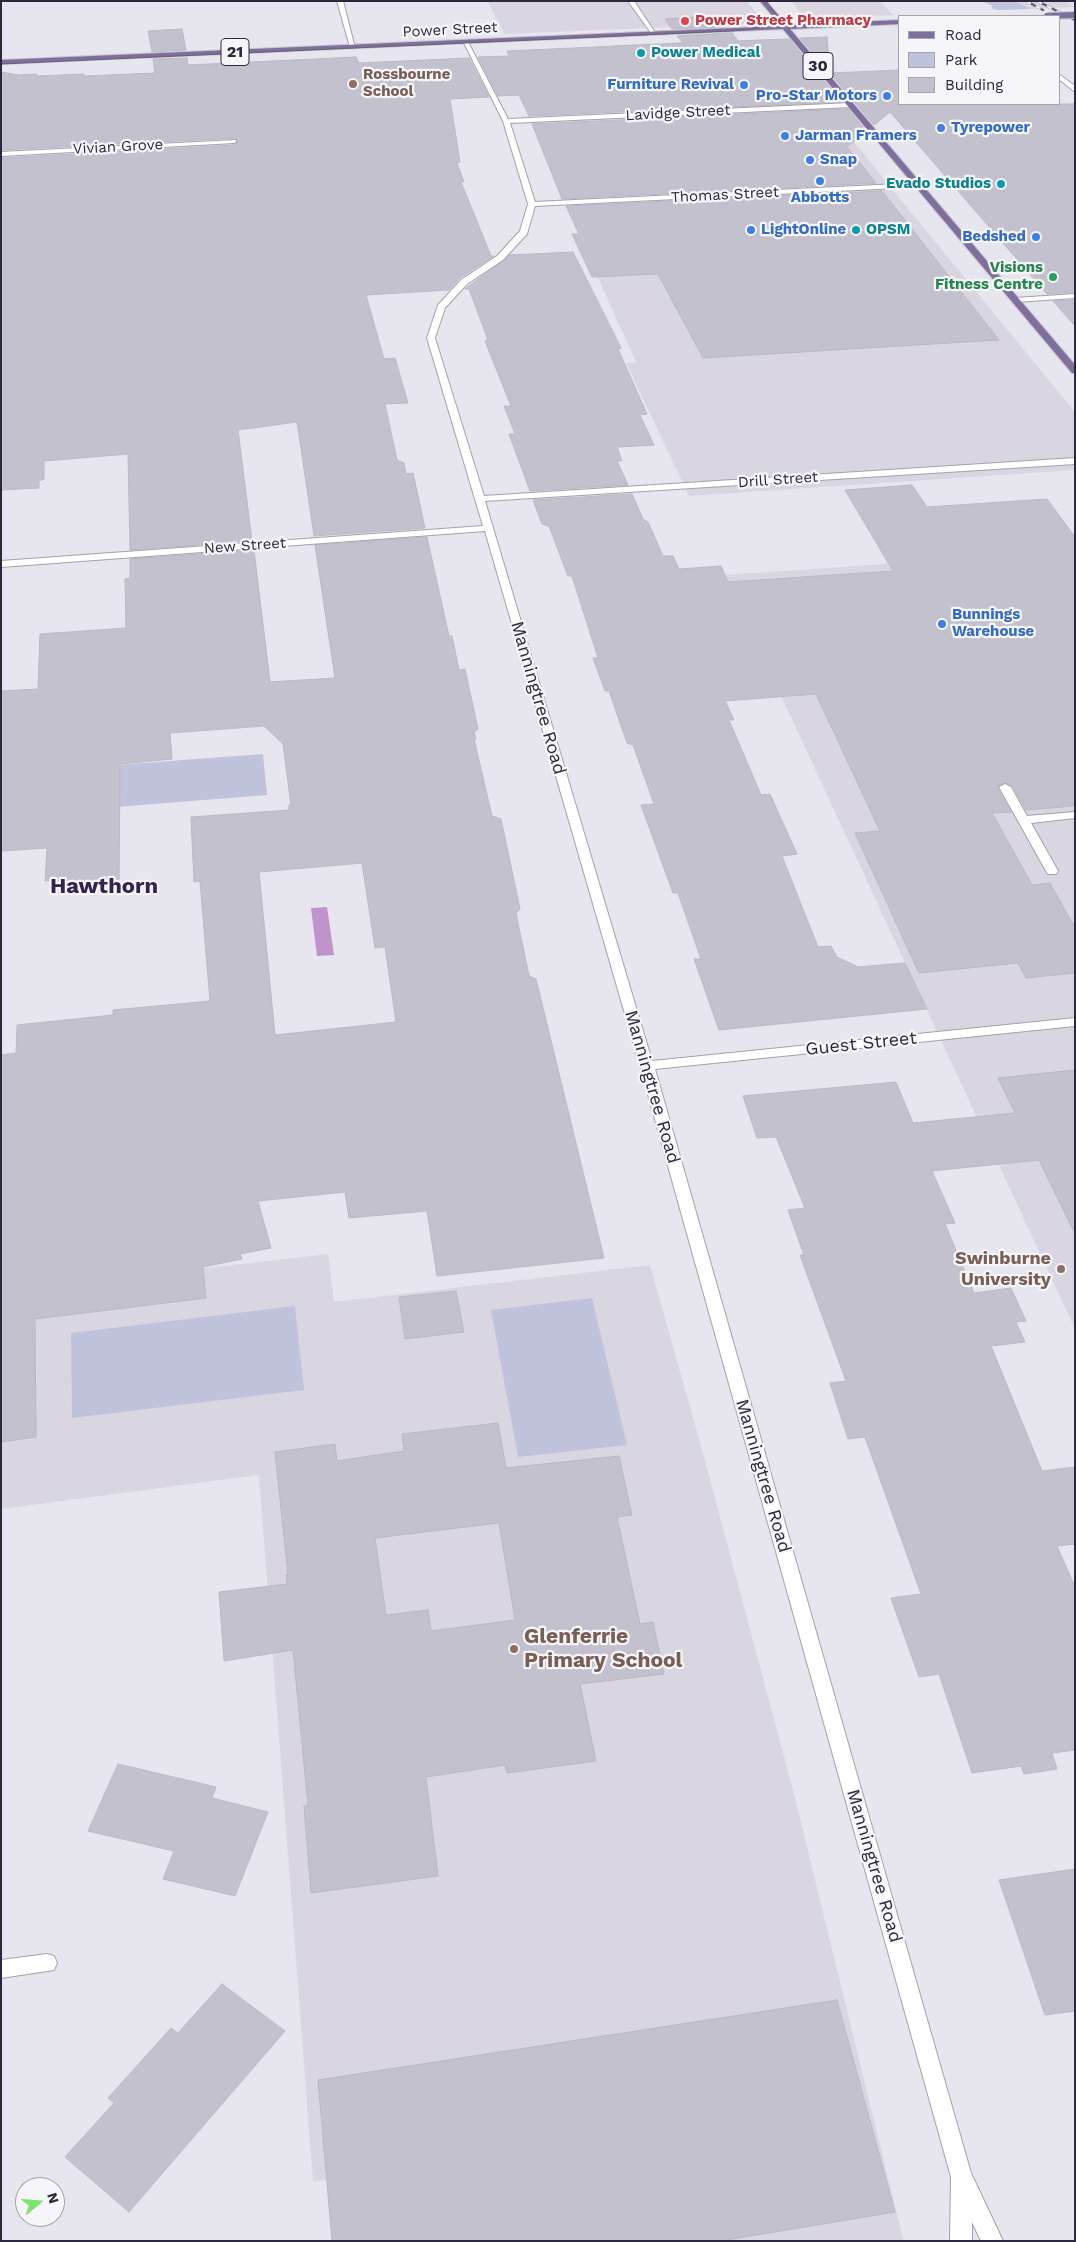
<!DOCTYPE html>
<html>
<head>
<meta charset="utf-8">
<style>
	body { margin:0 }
	#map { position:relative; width:1076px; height:2242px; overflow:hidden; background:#e7e5ed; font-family:"Work Sans",sans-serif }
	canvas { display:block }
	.frame { position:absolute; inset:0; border:2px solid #2e263d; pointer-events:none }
	.legend { position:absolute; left:898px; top:15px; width:162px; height:90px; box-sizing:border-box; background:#f6f5f9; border:1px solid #a6a2ae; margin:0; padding:6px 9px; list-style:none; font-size:15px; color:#2e263d }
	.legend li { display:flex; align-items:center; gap:10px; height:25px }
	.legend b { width:25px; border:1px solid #a6a2ae }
	.north { position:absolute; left:15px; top:2177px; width:50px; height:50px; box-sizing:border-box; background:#f6f5f9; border:1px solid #a6a2ae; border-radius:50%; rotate:73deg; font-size:14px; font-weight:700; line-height:20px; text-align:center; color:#2e263d }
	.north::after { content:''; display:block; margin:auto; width:18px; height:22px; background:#79e56b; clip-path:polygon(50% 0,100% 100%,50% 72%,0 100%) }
</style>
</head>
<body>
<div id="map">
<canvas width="1076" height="2242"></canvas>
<div class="frame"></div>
<ul class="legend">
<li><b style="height:6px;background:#806e9e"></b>Road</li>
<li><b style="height:14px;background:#c0c3dc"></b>Park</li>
<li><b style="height:14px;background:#c3c1cd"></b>Building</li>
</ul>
<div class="north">N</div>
</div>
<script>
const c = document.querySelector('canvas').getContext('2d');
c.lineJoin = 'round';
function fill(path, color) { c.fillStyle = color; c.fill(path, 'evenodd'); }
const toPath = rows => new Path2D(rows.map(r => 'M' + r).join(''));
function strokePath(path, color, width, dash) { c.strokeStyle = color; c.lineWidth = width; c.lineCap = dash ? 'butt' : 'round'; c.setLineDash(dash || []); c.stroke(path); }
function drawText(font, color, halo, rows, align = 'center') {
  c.font = font + ' "Work Sans",sans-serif'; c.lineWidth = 4.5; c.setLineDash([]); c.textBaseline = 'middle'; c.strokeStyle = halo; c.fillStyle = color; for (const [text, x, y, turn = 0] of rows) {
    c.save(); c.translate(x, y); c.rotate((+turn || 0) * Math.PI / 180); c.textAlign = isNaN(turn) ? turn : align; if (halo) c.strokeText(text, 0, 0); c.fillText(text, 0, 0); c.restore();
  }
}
const built = toPath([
	[487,1,747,1,759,16,747,24,505,34],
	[791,1,880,1,893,15,806,19],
	[1014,1,1065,1,1075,7,1031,9],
	[772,39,896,194,1075,412,1075,470,689,496,626,363,636,362,586,251,681,245,631,155,700,151,678,116,705,114,688,92,634,78,614,45],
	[1075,551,1075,1329,725,575],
	[328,1254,334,1302,650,1265,701,1446,793,1790,903,2239,913,2241,482,2241,477,2158,313,2182,259,1475,1,1509,1,1292]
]);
const green = toPath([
	[983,1,1014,1,1031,9,998,10,991,8,993,6],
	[263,754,267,795,103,808,103,766],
	[592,1298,627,1445,518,1457,491,1310],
	[295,1306,304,1390,72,1418,71,1333]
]);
const water = toPath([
	[327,907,334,955,317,956,311,908]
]);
const building = toPath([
	[718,16,726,27,672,29,665,19,718,16],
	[182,29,186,50,152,52,148,31,182,29],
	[732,33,738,41,789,39,842,102,529,116,519,95,498,96,478,57,509,56,507,51,683,43,677,36,732,33],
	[827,37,830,73,900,70,900,104,1075,104,1075,292,1047,294,890,112,874,125,800,38,827,37],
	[356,57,359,63,469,58,489,97,450,99,460,162,457,163,464,182,461,182,491,256,494,256,460,278,449,290,366,295,384,359,395,358,408,403,385,404,397,460,404,463,406,474,413,473,425,528,314,536,297,422,238,430,252,541,130,550,128,454,44,461,44,479,39,481,39,488,1,490,1,158,234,145,238,142,236,138,1,150,1,72,19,75,37,74,37,76,84,74,84,76,155,73,153,59,187,58,188,65,356,57],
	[848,109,866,131,847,147,876,183,562,199,532,124,848,109],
	[882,191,999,340,703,358,658,274,592,277,572,234,579,234,566,206,882,191],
	[573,252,621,348,618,349,647,414,640,415,654,445,617,447,622,461,617,461,628,485,530,491,509,434,515,434,504,406,511,406,485,341,488,340,469,289,465,289,510,255,573,252],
	[1075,300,1075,326,1053,301,1075,300],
	[912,485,927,507,1047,499,1075,537,1075,806,1026,810,1013,786,1004,782,997,788,1011,812,992,813,1032,885,1050,883,1075,928,1075,973,1026,978,1018,963,919,973,855,833,880,831,816,694,725,701,734,720,729,720,761,795,770,794,797,854,782,856,818,947,831,946,837,957,858,967,905,963,927,1009,719,1030,694,959,701,959,678,893,673,893,641,805,654,804,633,745,627,743,609,691,605,691,593,658,598,658,572,576,568,576,549,526,542,524,533,500,632,494,643,519,648,522,663,556,673,556,679,569,721,566,728,582,893,571,845,490,912,485],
	[427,537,449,636,452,636,459,670,465,669,478,729,474,732,476,739,474,739,492,816,501,819,520,909,516,913,529,976,536,979,604,1258,437,1276,427,1211,349,1218,345,1192,258,1201,271,1248,240,1254,242,1259,203,1267,206,1298,35,1319,36,1437,1,1442,1,1055,16,1053,17,1025,113,1015,113,1010,210,1001,200,881,194,882,191,817,289,810,289,805,291,805,283,744,264,726,170,733,172,759,120,764,119,887,54,893,54,880,45,881,47,848,1,851,1,691,38,689,40,634,126,628,125,579,130,578,130,559,254,550,270,682,335,678,315,545,427,537],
	[362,863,375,948,385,947,396,1022,275,1035,259,872,362,863],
	[1075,1070,1075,1234,1039,1160,932,1171,955,1223,945,1224,974,1293,1011,1288,1026,1321,1016,1322,1025,1342,991,1346,1042,1471,1075,1467,1075,1544,1057,1546,1075,1587,1075,1750,1052,1753,1057,1769,1024,1774,1021,1766,972,1773,939,1674,919,1677,891,1598,921,1594,865,1437,848,1439,830,1383,846,1381,800,1255,804,1255,788,1210,805,1208,776,1137,757,1138,743,1096,896,1082,913,1123,1015,1113,998,1078,1075,1070],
	[456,1291,464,1332,405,1339,399,1297,456,1291],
	[498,1423,506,1468,619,1456,632,1515,617,1517,640,1624,653,1622,664,1674,580,1684,596,1761,507,1773,505,1765,426,1777,438,1876,311,1893,304,1806,308,1806,293,1650,224,1661,219,1592,287,1584,286,1575,288,1575,275,1452,335,1444,337,1461,404,1451,402,1434,498,1423],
	[499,1523,515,1620,431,1631,428,1610,386,1615,375,1538,499,1523],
	[118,1764,216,1787,212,1798,268,1812,235,1896,163,1879,174,1851,88,1831,118,1764],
	[1075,1869,1075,2011,1045,2015,999,1880,1075,1869],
	[222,1984,285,2031,129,2212,65,2157,114,2103,108,2098,171,2028,178,2033,222,1984],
	[837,2000,895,2212,720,2241,332,2241,318,2080,837,2000]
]);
const minor = toPath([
	[337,1,343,1,355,48,350,47,337,1],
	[628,1,634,1,656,34,652,34,628,1],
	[463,41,468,42,508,119,851,103,854,105,851,107,510,123,535,202,918,183,922,185,918,187,535,206,527,234,503,260,467,284,445,308,435,338,484,496,1075,458,1075,464,485,501,652,1061,1075,1018,1075,1026,655,1069,971,2173,1003,2241,981,2241,972,2222,972,2241,950,2241,951,2177,640,1066,485,531,1,567,1,561,483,526,427,338,438,305,461,280,497,256,520,231,528,204,503,121,463,41],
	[236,140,236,142,234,143,1,156,1,152,236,140],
	[1075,294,1075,298,1015,302,1011,300,1015,298,1075,294],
	[1005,784,1011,787,1027,816,1075,812,1075,818,1031,823,1058,871,1056,874,1048,874,1046,871,999,787,1005,784],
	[47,1954,54,1956,57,1963,54,1970,1,1978,1,1960,47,1954]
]);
const tertiary = toPath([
	[1060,75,1075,86,1075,92,1060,80,1060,75]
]);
const primary = toPath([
	[760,1,766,1,787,25,900,20,900,24,790,29,1075,365,1075,373,1072,373,783,29,1,64,1,60,781,26,760,1]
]);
const tram = toPath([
	[1,64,730,31,752,29,774,22,777,15,766,1]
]);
const rail = toPath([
	[1026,1,1043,10],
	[1037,1,1075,20]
]);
const primaryBridge = toPath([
	[1047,16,1075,15]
]);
const markers = [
	[685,21,5,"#e0444e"],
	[641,53,5,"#0f9aa8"],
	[353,84,5,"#8d6e63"],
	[744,85,5,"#3f7fe0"],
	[887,96,5,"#3f7fe0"],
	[941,128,5,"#3f7fe0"],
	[785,136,5,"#3f7fe0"],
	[810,160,5,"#3f7fe0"],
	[820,181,5,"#3f7fe0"],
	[1001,184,5,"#0f9aa8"],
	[751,230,5,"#3f7fe0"],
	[856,230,5,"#0f9aa8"],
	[1036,237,5,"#3f7fe0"],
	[1053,277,5,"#2e9e5b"],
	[942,624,5,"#3f7fe0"],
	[1061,1269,5,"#8d6e63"],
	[514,1649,5,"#8d6e63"]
];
const farHealthnames = [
	["Power Street Pharmacy",695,21]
];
const farStreetnames = [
	["Power Street",450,30,-3],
	["Lavidge Street",678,113,-3],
	["Vivian Grove",118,147,-3],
	["Thomas Street",725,195,-3],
	["Drill Street",778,480,-4],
	["New Street",245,546,-4]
];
const farCulturenames = [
	["Power Medical",651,53],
	["Evado Studios",991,184,"right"],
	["OPSM",866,230]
];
const farEducationnames = [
	["Rossbourne",363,75],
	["School",363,92]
];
const farShopnames = [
	["Furniture Revival",734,85,"right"],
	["Pro-Star Motors",877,96,"right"],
	["Tyrepower",951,128],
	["Jarman Framers",795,136],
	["Snap",820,160],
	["Abbotts",820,198,"center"],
	["LightOnline",761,230],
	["Bedshed",1026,237,"right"],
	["Bunnings",952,615],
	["Warehouse",952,632]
];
const farLeisurenames = [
	["Visions",1043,268],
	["Fitness Centre",1043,285]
];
const shields = [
	[235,52,28],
	[818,66,30]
];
const shieldNames = [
	["21",235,52],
	["30",818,66]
];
const streetNames = [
	["Manningtree Road",538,698,74],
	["Guest Street",861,1044,-6],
	["Manningtree Road",652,1087,74],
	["Manningtree Road",763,1476,74],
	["Manningtree Road",874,1866,74]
];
const educationNames = [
	["Swinburne",1051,1259],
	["University",1051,1280]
];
const nearEducationnames = [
	["Glenferrie",524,1637],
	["Primary School",524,1661]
];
const districtNames = [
	["Hawthorn",104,887]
];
fill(built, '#d9d6e1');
fill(green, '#c0c3dc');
fill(water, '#c093cc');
fill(building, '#c3c1cd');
strokePath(building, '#bbb8c6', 1);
strokePath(minor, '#a4a0ae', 2);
strokePath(tertiary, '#a4a0ae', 2);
strokePath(primary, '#c4c2c9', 2);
fill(minor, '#fff');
fill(tertiary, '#fff');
fill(primary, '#806e9e');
strokePath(tram, '#696078', 1);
strokePath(rail, '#696078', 2.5);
strokePath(rail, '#f6f5f9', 2, [5.5]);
strokePath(primaryBridge, '#c4c2c9', 8, []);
strokePath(primaryBridge, '#806e9e', 6);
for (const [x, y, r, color] of markers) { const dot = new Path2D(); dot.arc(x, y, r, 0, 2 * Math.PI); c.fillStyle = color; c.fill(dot); strokePath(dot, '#f6f5f9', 2); }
drawText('bold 15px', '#be3a42', '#f6f5f9', farHealthnames, 'left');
drawText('15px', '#2e263d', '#f6f5f9', farStreetnames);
drawText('bold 15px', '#0d838f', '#f6f5f9', farCulturenames, 'left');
drawText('bold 15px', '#785e54', '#f6f5f9', farEducationnames, 'left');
drawText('bold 15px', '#366cbe', '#f6f5f9', farShopnames, 'left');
drawText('bold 15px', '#27864d', '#f6f5f9', farLeisurenames, 'right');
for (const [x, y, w] of shields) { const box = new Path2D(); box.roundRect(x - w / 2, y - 13.5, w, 27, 4); c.fillStyle = '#f6f5f9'; c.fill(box); strokePath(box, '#2e263d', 1); }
drawText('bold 16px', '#2e263d', null, shieldNames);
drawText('18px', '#2e263d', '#f6f5f9', streetNames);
drawText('bold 18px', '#785e54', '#f6f5f9', educationNames, 'right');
drawText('bold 21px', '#785e54', '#f6f5f9', nearEducationnames, 'left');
drawText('bold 22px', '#34234e', '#f6f5f9', districtNames);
</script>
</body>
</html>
